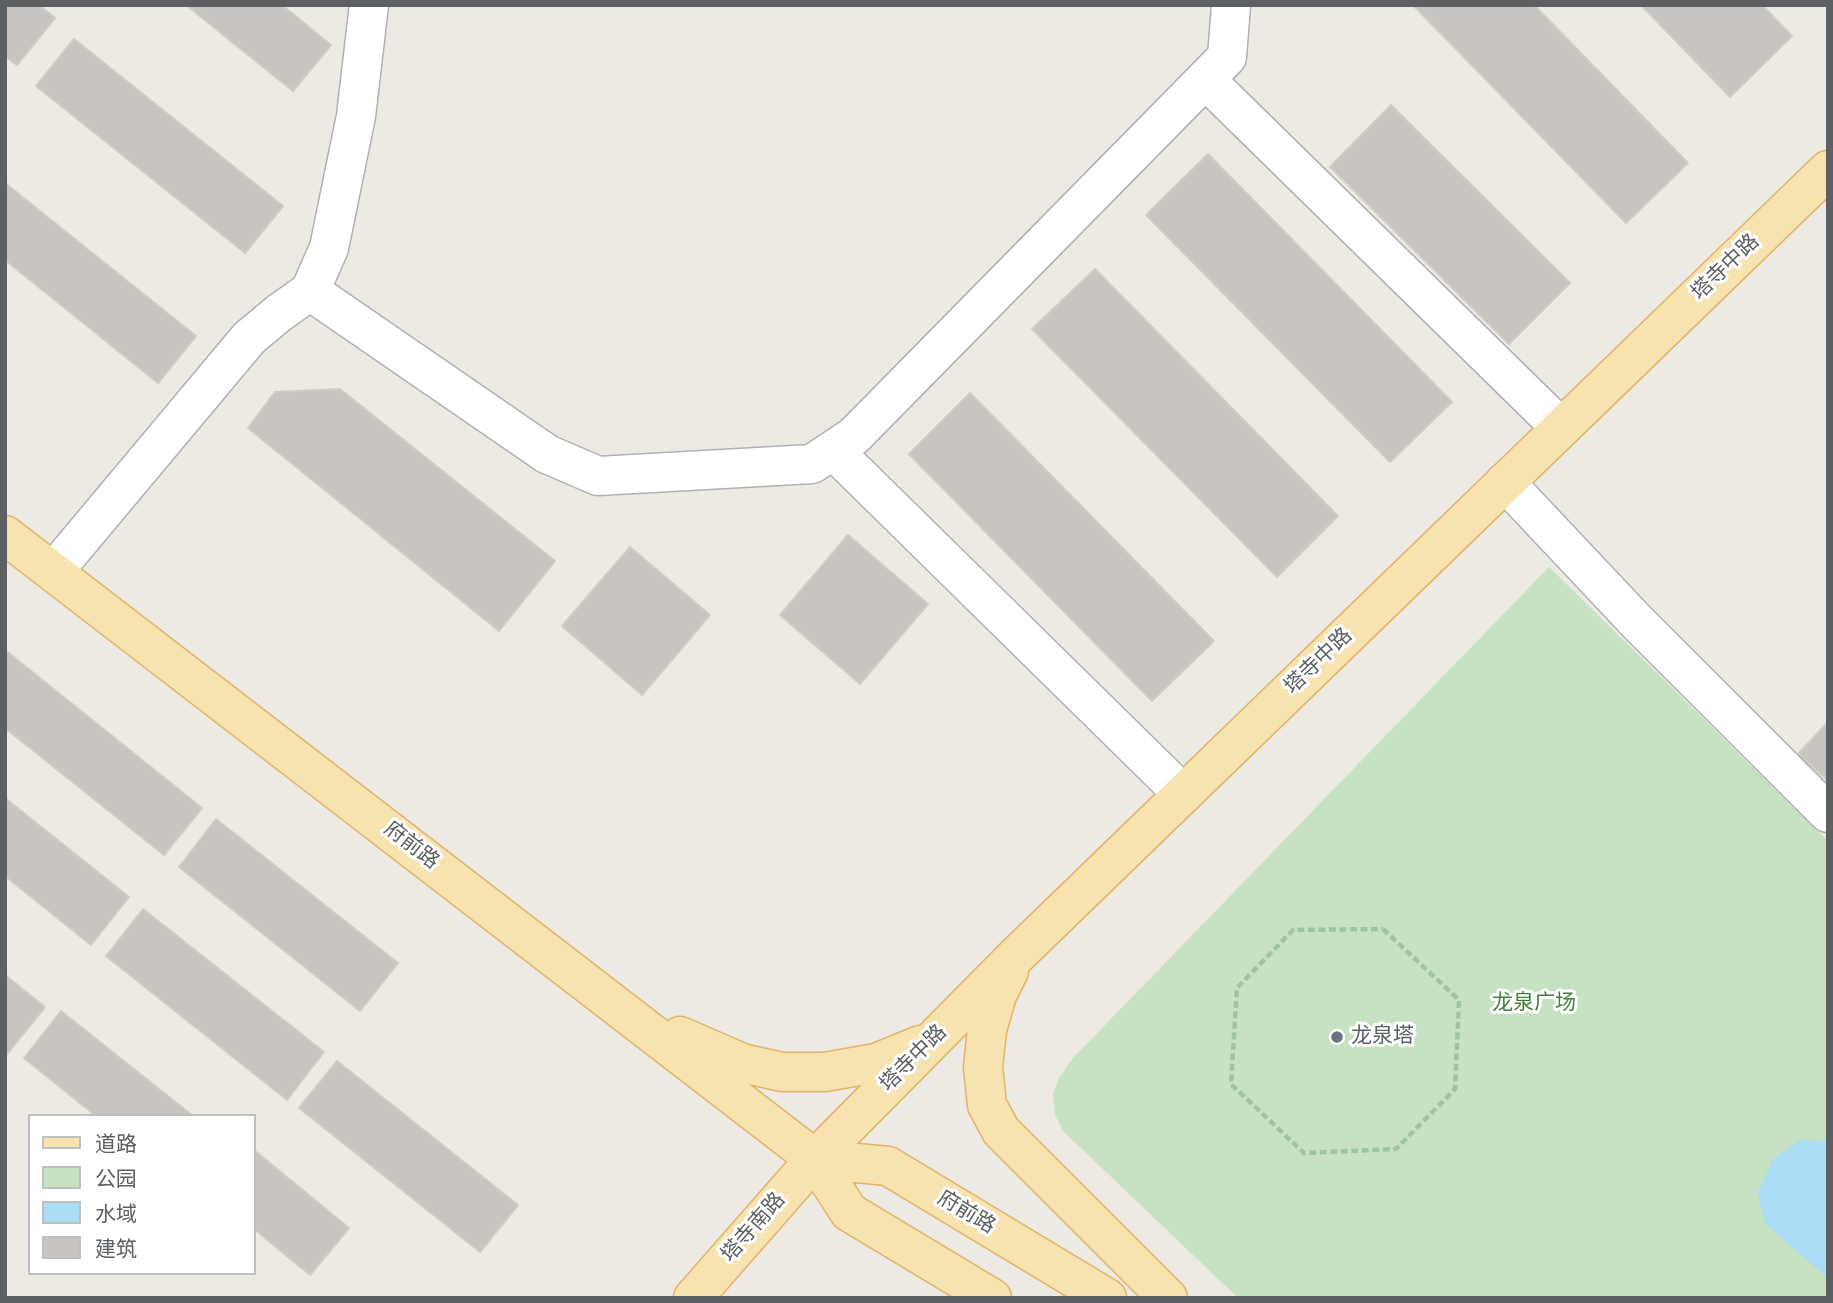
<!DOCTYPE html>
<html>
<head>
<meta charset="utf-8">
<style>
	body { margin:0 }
	#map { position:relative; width:1833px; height:1303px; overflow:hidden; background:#edeae4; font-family:"Titillium Web","Noto Sans SC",sans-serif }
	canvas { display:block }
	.frame { position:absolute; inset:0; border:7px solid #5c6063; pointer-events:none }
	.legend { position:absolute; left:28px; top:1114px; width:228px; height:161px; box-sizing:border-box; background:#fff; border:2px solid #bebfc1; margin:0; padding:9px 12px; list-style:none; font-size:21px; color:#5c6063 }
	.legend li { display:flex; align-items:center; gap:14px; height:35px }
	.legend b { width:35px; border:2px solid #bebfc1 }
</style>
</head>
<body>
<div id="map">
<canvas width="1833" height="1303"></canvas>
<div class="frame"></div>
<ul class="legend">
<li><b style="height:9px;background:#f6e3b0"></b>道路</li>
<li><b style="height:19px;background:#c7e2c3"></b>公园</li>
<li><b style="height:19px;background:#acddf6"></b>水域</li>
<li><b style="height:19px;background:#c8c5c1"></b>建筑</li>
</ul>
</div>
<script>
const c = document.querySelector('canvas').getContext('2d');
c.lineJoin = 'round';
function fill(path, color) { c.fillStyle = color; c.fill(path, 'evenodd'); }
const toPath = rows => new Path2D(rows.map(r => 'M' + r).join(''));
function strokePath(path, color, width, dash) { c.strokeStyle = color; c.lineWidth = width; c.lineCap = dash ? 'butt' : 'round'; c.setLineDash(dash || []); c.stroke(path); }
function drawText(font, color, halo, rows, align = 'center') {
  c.font = font + ' "Titillium Web","Noto Sans SC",sans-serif'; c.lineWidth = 6; c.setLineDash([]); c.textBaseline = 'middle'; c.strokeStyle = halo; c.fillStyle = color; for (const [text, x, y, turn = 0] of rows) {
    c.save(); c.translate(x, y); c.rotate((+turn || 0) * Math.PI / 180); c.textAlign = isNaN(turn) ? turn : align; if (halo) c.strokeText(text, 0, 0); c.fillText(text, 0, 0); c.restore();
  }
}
const green = toPath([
	[1549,567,1828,841,1828,1298,1238,1298,1063,1131,1055,1114,1053,1094,1059,1078,1073,1058]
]);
const water = toPath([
	[1800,1140,1828,1141,1828,1278,1765,1224,1758,1193,1773,1159]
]);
const building = toPath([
	[5,5,39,5,55,18,17,65,5,56,5,5],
	[186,5,282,5,331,45,293,91,186,5],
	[1413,5,1534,5,1688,163,1626,223,1413,5],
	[1641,5,1762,5,1792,36,1730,97,1641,5],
	[74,39,283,206,245,253,36,86,74,39],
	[1391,105,1570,283,1509,344,1330,167,1391,105],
	[1208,154,1452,402,1390,462,1146,215,1208,154],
	[5,183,196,336,158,383,5,260,5,183],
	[1095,269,1338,516,1277,577,1032,329,1095,269],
	[340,389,555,561,499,631,248,428,275,392,340,389],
	[970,393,1214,641,1152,701,909,454,970,393],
	[848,535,928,604,860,684,780,615,848,535],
	[630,547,710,615,642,695,562,626,630,547],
	[5,650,202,808,164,855,5,728,5,650],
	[1828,722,1828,781,1798,754,1828,722],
	[5,798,129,897,91,945,5,876,5,798],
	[216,819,398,963,360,1011,179,867,216,819],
	[143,909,324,1052,287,1100,106,956,143,909],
	[5,975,45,1007,7,1054,5,1052,5,975],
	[61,1011,193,1116,96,1116,24,1058,61,1011],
	[337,1061,518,1205,480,1252,299,1108,337,1061],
	[254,1150,349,1228,310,1275,254,1229,254,1150]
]);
const path = toPath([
	[1383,929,1459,1000,1455,1089,1396,1149,1304,1153,1231,1084,1237,988,1293,930,1383,929]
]);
const minor = toPath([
	[1206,80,1561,428],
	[310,291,329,248,356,116,369,5],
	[833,450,1183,794],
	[1505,482,1637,622,1828,813],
	[54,571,249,338,279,313,310,291,547,454,598,476,812,464,854,436,1227,57,1231,5]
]);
const major = toPath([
	[5,535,815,1159,849,1212,992,1298],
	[1009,971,997,995,987,1030,983,1067,987,1105,1001,1131,1168,1298],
	[680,1036,742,1063,782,1072,825,1072,876,1063,920,1045],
	[815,1159,888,1166,1107,1298],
	[693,1298,815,1159,1016,956,1828,170]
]);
const markers = [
	[1337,1037,7,"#6b7280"]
];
const streetNames = [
	["塔寺中路",1726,268,-44],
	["塔寺中路",1319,662,-44],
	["府前路",411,846,38],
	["塔寺中路",914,1059,-45],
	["府前路",966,1213,31],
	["塔寺南路",754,1228,-49]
];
const parkNames = [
	["龙泉广场",1534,1004]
];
const worshipNames = [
	["龙泉塔",1351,1037]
];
fill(green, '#c7e2c3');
fill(water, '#acddf6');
fill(building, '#c8c5c1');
strokePath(building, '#d1cbc3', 2);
strokePath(minor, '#afb2b5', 41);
strokePath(major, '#e2b368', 41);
strokePath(path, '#9fc4a5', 4.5, [7, 3.5]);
strokePath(minor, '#fff', 38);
strokePath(major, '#f6e3b0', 38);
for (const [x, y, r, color] of markers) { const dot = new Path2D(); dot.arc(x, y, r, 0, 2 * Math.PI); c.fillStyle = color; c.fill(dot); strokePath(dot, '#fff', 2.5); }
drawText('21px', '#5c6063', '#fff', streetNames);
drawText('21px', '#42803e', '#fff', parkNames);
drawText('21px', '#5b616d', '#fff', worshipNames, 'left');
</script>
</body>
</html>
